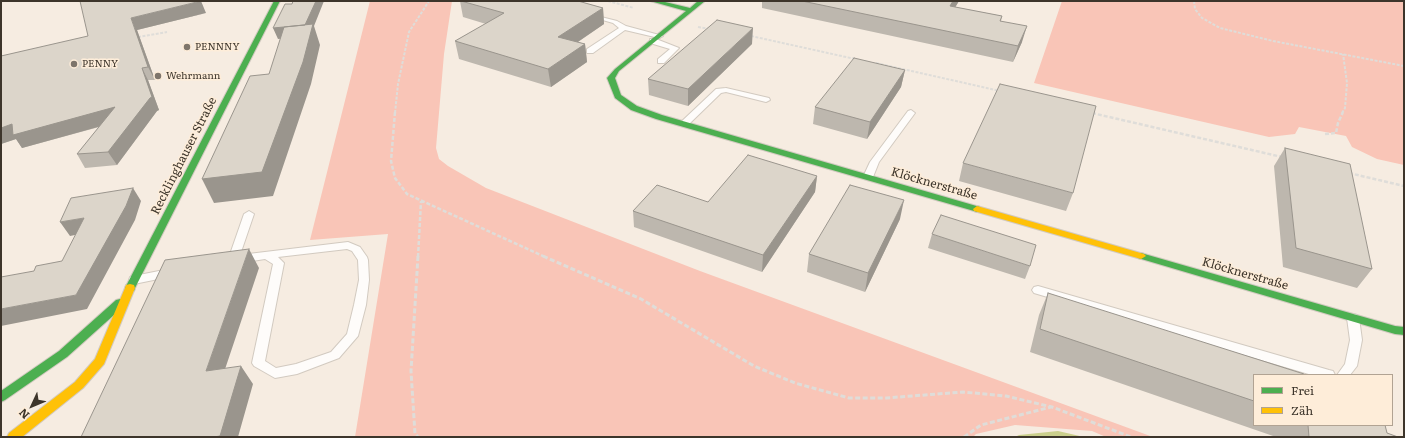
<!DOCTYPE html>
<html>
<head>
<meta charset="utf-8">
<style>
	body { margin:0 }
	#map { position:relative; width:1405px; height:438px; overflow:hidden; background:#f6ece1; font-family:Literata,serif }
	canvas { display:block }
	.frame { position:absolute; inset:0; border:2px solid #3d352b; pointer-events:none }
	.legend { position:absolute; left:1253px; top:374px; width:140px; height:52px; box-sizing:border-box; background:#feedd9; border:1px solid #b1a393; margin:0; padding:5px 7px; list-style:none; font-size:12px; color:#3d352b }
	.legend li { display:flex; align-items:center; gap:8px; height:20px }
	.legend b { width:20px; border:1px solid #b1a393 }
	.north { position:absolute; left:12px; top:386px; width:40px; height:40px; -webkit-text-stroke:3px #feedd9; paint-order:stroke; rotate:226deg; font-size:11px; font-weight:700; line-height:16px; text-align:center; color:#3d352b }
	.north::after { content:''; display:block; margin:auto; width:14px; height:18px; background:#3d352b; clip-path:polygon(50% 0,100% 100%,50% 72%,0 100%) }
</style>
</head>
<body>
<div id="map">
<canvas width="1405" height="438"></canvas>
<div class="frame"></div>
<ul class="legend">
<li><b style="height:5px;background:#4caf50"></b>Frei</li>
<li><b style="height:5px;background:#ffc107"></b>Zäh</li>
</ul>
<div class="north">N</div>
</div>
<script>
const c = document.querySelector('canvas').getContext('2d');
c.lineJoin = 'round';
function fill(path, color) { c.fillStyle = color; c.fill(path, 'evenodd'); }
const toPath = rows => new Path2D(rows.map(r => 'M' + r).join(''));
function strokePath(path, color, width, dash) { c.strokeStyle = color; c.lineWidth = width; c.lineCap = dash ? 'butt' : 'round'; c.setLineDash(dash || []); c.stroke(path); }
function drawText(font, color, halo, rows, align = 'center') {
  c.font = font + ' Literata,serif'; c.lineWidth = 3; c.setLineDash([]); c.textBaseline = 'middle'; c.strokeStyle = halo; c.fillStyle = color; for (const [text, x, y, turn = 0] of rows) {
    c.save(); c.translate(x, y); c.rotate((+turn || 0) * Math.PI / 180); c.textAlign = isNaN(turn) ? turn : align; if (halo) c.strokeText(text, 0, 0); c.fillText(text, 0, 0); c.restore();
  }
}
const green = toPath([
	[370,1,452,1,444,54,436,148,439,159,448,166,486,188,700,271,1153,437,1106,437,1092,431,1015,425,976,434,973,437,355,437,388,234,310,240],
	[1062,1,1404,1,1404,165,1377,159,1352,147,1346,136,1299,127,1295,134,1269,137,1034,83]
]);
const water = toPath([
	[1058,431,1084,437,1015,437,1019,435]
]);
const pathFar2 = toPath([
	[608,1,634,8],
	[1194,1,1195,9,1202,18,1220,28,1273,41,1404,66],
	[698,27,710,29],
	[751,36,855,59],
	[138,37,167,32],
	[876,63,1000,91],
	[395,113,398,84,409,32,429,1],
	[1092,113,1094,113],
	[1342,113,1345,108,1347,83,1343,54]
]);
const pathFar1 = toPath([
	[395,112,391,161,395,178,407,194,545,257],
	[1092,113,1282,157],
	[1325,134,1336,133,1338,123,1343,112],
	[1349,173,1404,186],
	[418,257,421,201]
]);
const path = toPath([
	[418,256,411,371,415,434,418,437],
	[543,256,641,299,754,366,795,383,849,398,886,398,963,392,1006,396,1052,407,1131,437],
	[964,437,981,425,1051,407]
]);
const lane = toPath([
	[589,14,617,21,626,26,663,36,659,38,625,30,593,53,587,53,587,49,619,28,613,23,589,16,589,14],
	[650,39,656,39,679,48,664,63,658,63,658,59,670,49,650,43,650,39],
	[726,88,769,98,770,100,766,102,726,92,721,93,687,126,681,126,680,124,681,122,716,89,726,88],
	[911,110,915,113,879,162,873,177,871,179,865,179,863,177,870,162,908,111,911,110],
	[249,211,254,214,240,255,348,242,360,247,367,257,368,260,369,280,366,305,358,336,339,358,297,374,275,378,254,366,252,363,273,264,265,259,233,264,229,263,228,260,244,214,249,211],
	[347,249,352,251,358,260,359,280,354,305,347,334,331,352,296,364,276,368,265,361,284,263,278,257,347,249],
	[169,269,173,270,174,273,173,276,134,284,130,283,129,280,130,277,134,276,169,269],
	[1038,286,1329,370,1333,371,1335,375,1312,375,1034,293,1032,290,1034,287,1038,286],
	[1353,314,1357,315,1359,318,1362,340,1357,366,1350,375,1337,375,1345,364,1350,340,1347,318,1349,315,1353,314]
]);
const fast = toPath([
	[274,1,280,1,135,288,134,291,126,291,125,288,274,1],
	[650,1,661,1,690,8,698,1,705,1,619,71,615,78,621,95,637,106,662,115,980,207,981,209,977,212,974,211,656,119,631,110,615,98,607,78,615,69,686,11,650,1],
	[1141,253,1395,326,1404,327,1404,335,1395,334,1138,258,1136,256,1141,253],
	[120,299,124,300,125,303,124,306,67,357,5,400,1,402,1,391,59,351,116,300,120,299]
]);
const slow = toPath([
	[977,206,1144,254,1146,256,1141,259,974,211,973,209,977,206],
	[130,284,134,285,135,288,104,364,83,388,22,437,7,437,9,433,75,382,95,359,125,288,126,285,130,284]
]);
const wall = toPath([
	[460,1,578,1,603,8,604,24,578,42,585,44,587,62,551,87,459,59,455,41,486,24,463,17],
	[762,1,959,1,955,7,1002,16,1001,21,1022,42,1013,62,762,8],
	[206,13,137,30,155,80,148,80,159,110,157,111,117,165,85,168,77,154,99,127,22,148,16,139,1,144,1,56],
	[752,44,688,106,649,95,648,79],
	[905,70,901,87,867,139,813,124,815,107],
	[1285,148,1372,269,1357,288,1283,267,1274,166],
	[963,163,1073,193,1066,211,959,181],
	[817,176,815,192,762,272,634,227,633,211,708,202],
	[900,219,865,292,807,272,809,254],
	[932,234,1030,266,1025,279,928,248],
	[1048,293,1254,375,1254,425,1385,425,1387,433,1398,437,1276,437,1030,352,1039,315]
]);
const shadedWall = toPath([
	[201,1,206,13,137,30,155,80,148,67,131,18],
	[316,1,324,1,314,26,320,45,311,84,273,196,214,203,202,179,310,36,278,39,273,28],
	[953,1,959,1,947,21,950,6],
	[603,8,604,24,560,54,558,37],
	[1027,26,1022,42,1013,62,1018,46],
	[753,28,752,44,688,106,688,89],
	[585,44,587,62,551,87,548,69],
	[142,68,148,80,159,110,157,111,117,165,108,152],
	[905,70,901,87,867,139,870,122],
	[115,107,123,120,22,148,16,139,1,144,1,128,12,124],
	[817,176,815,192,762,272,763,255],
	[133,188,141,201,135,220,87,309,1,326,1,309,76,295],
	[904,200,900,219,865,292,868,273],
	[84,218,94,231,70,236,60,222],
	[249,249,259,268,218,390,206,371],
	[241,366,253,384,238,437,214,437]
]);
const building = toPath([
	[80,1,201,1,131,18,148,67,142,68,152,97,150,98,108,152,77,154,115,107,13,135,12,124,1,128,1,56,88,36,80,1],
	[293,1,316,1,305,25,273,28,285,4,292,4,293,1],
	[461,1,578,1,603,8,558,37,585,44,548,69,455,41,504,13,461,1],
	[802,1,953,1,950,6,1002,16,1000,21,1027,26,1018,46,802,1],
	[717,20,753,28,688,89,648,79,717,20],
	[313,24,303,62,262,172,202,179,250,76,269,74,284,27,313,24],
	[854,58,905,70,870,122,815,107,854,58],
	[1000,84,1096,106,1073,193,963,163,1000,84],
	[1285,148,1350,164,1372,269,1296,248,1285,148],
	[748,155,817,176,763,255,633,211,657,185,708,202,748,155],
	[850,185,904,200,868,273,809,254,850,185],
	[133,188,126,206,76,295,1,309,1,277,34,271,36,266,62,261,84,218,60,222,71,198,133,188],
	[941,215,1036,245,1030,266,932,234,941,215],
	[249,249,206,371,241,366,220,436,214,437,81,437,165,260,249,249],
	[1048,293,1304,374,1304,375,1254,375,1254,401,1040,329,1048,293],
	[1308,425,1385,425,1387,433,1398,437,1309,437,1308,425]
]);
const markers = [
	[187,47,4,"#7e756b"],
	[74,64,4,"#7e756b"],
	[158,76,4,"#7e756b"]
];
const farPoinames = [
	["PENNNY",195,47],
	["PENNY",82,64],
	["Wehrmann",166,76]
];
const streetNames = [
	["Recklinghauser Straße",184,156,-63],
	["Klöcknerstraße",934,184,16],
	["Klöcknerstraße",1245,274,16]
];
fill(green, '#f9c5b7');
fill(water, '#cbcf8c');
strokePath(lane, '#d2cac0', 2);
strokePath(fast, '#d2cac0', 2);
strokePath(slow, '#d2cac0', 2);
strokePath(pathFar2, '#dfddd9', 2, [3, 1.5]);
strokePath(pathFar1, '#dfddd9', 2.5, [4, 2]);
strokePath(path, '#dfddd9', 3, [5, 2.5]);
fill(lane, '#fefcfa');
fill(fast, '#4caf50');
fill(slow, '#ffc107');
fill(wall, '#bdb7ae');
fill(shadedWall, '#9a958d');
fill(building, '#dcd5ca');
strokePath(building, '#9a958d', 1);
for (const [x, y, r, color] of markers) { const dot = new Path2D(); dot.arc(x, y, r, 0, 2 * Math.PI); c.fillStyle = color; c.fill(dot); strokePath(dot, '#feedd9', 1.5); }
drawText('10px', '#3d352b', '#feedd9', farPoinames, 'left');
drawText('12px', '#3d352b', '#feedd9', streetNames);
</script>
</body>
</html>
